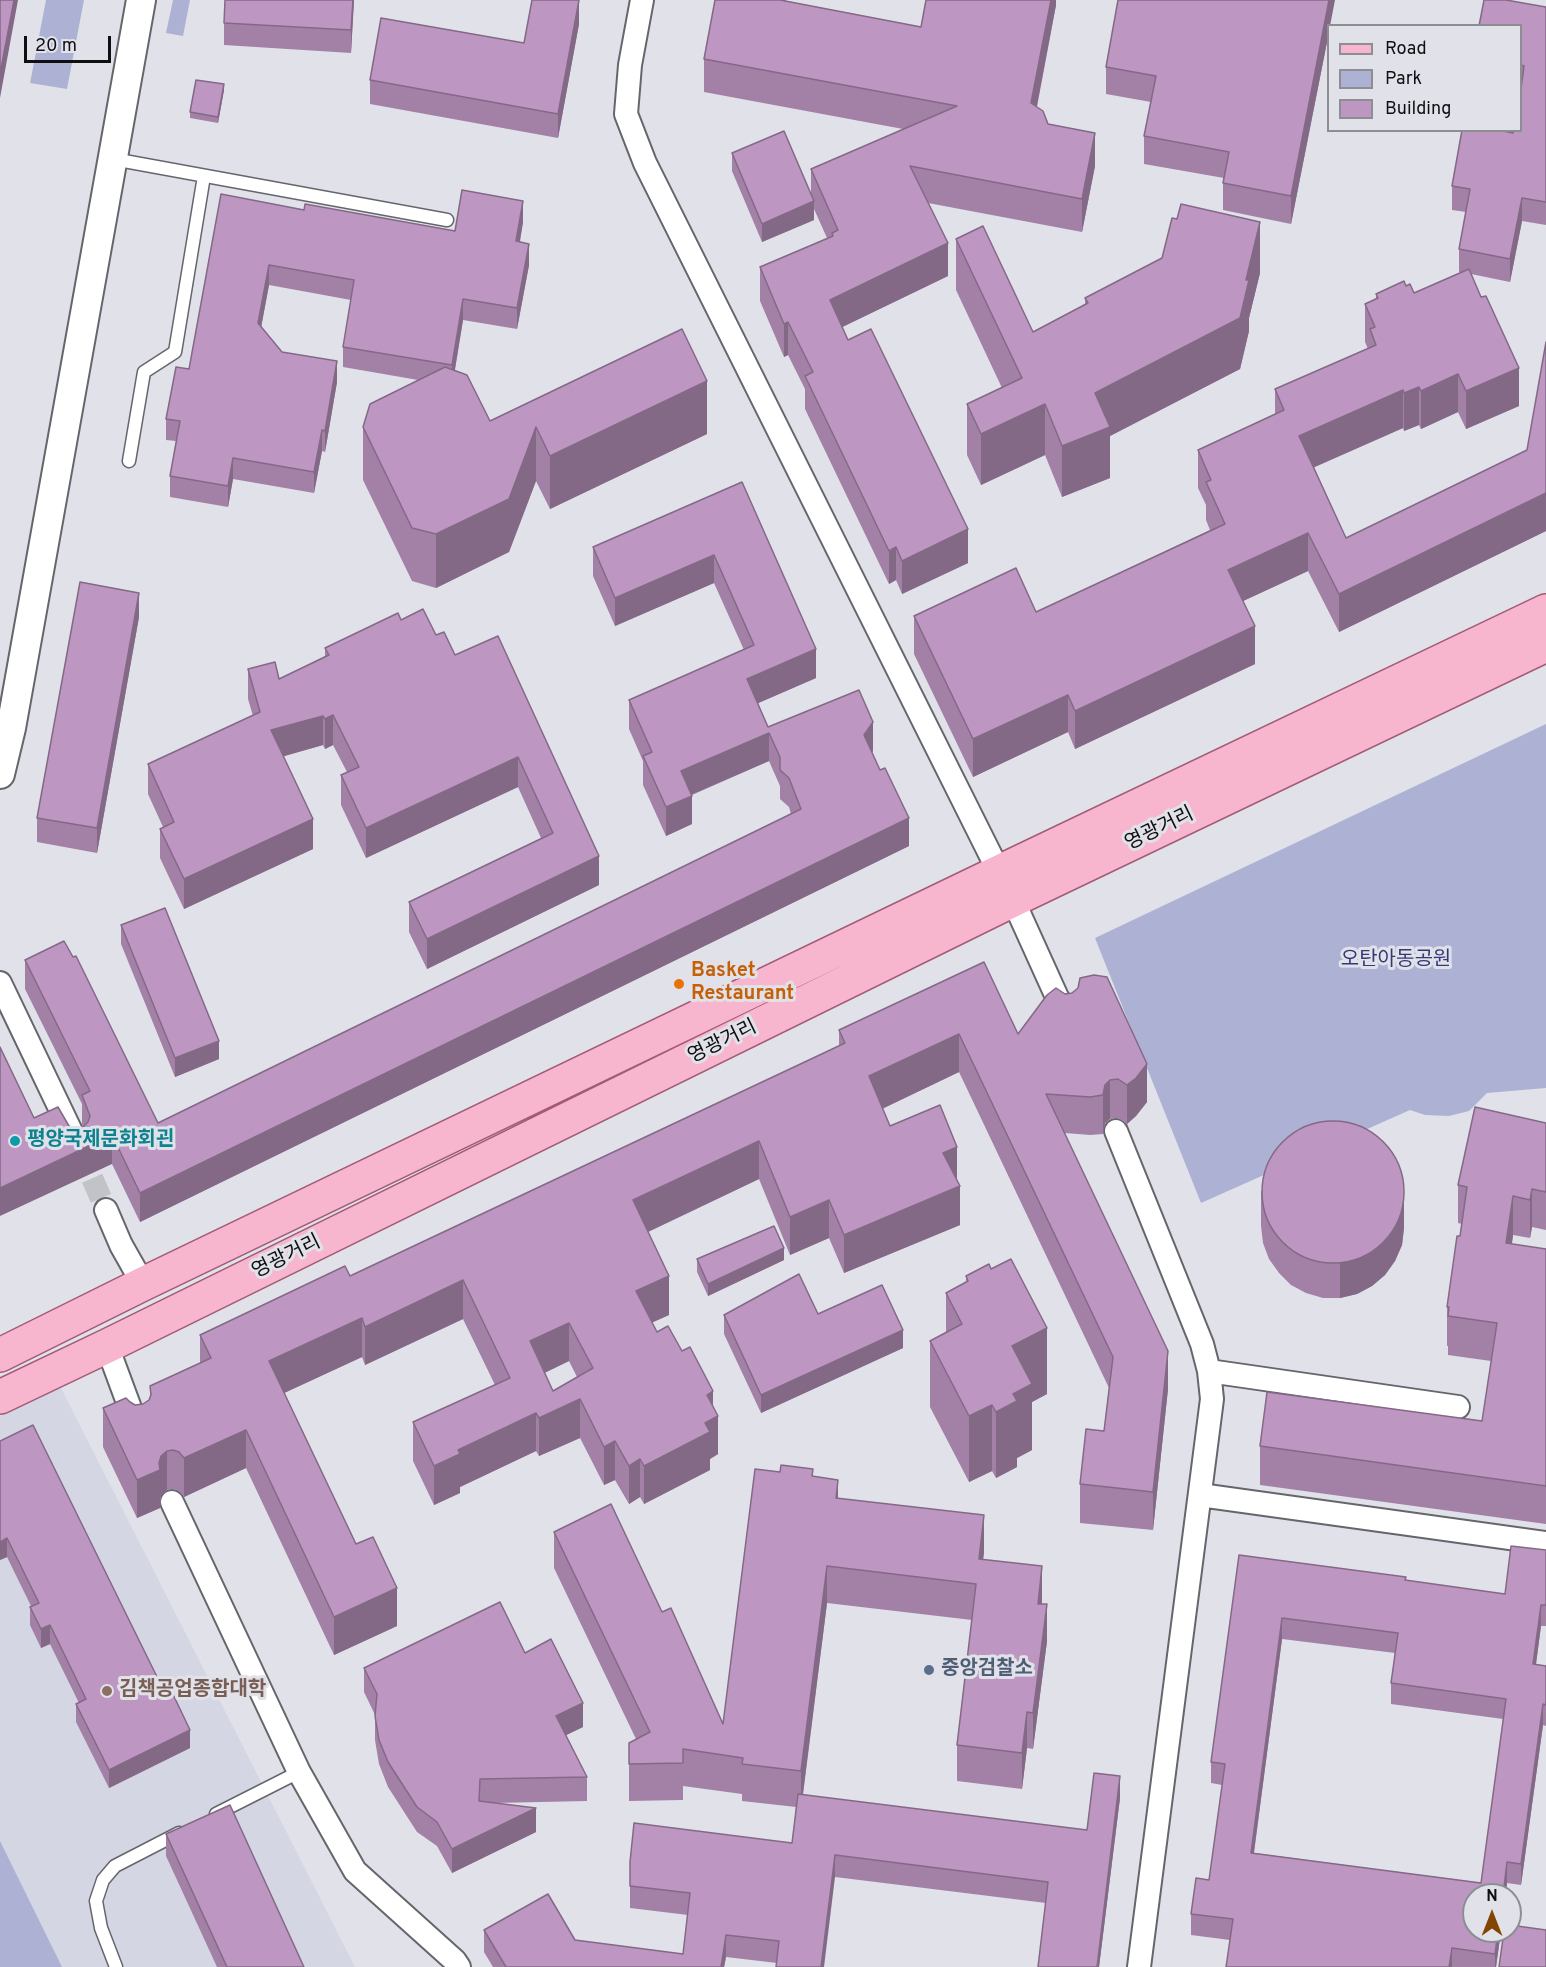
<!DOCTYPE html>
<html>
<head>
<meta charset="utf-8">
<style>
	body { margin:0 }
	#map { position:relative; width:1546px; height:1967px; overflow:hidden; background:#e1e2e9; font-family:Overpass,sans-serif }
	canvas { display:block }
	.legend { position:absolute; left:1327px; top:24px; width:195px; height:108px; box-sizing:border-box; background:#e1e2e9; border:2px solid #8d8e93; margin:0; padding:8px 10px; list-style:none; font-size:18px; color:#0f0f11 }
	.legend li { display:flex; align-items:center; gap:12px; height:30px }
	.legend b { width:30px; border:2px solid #8d8e93 }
	.north { position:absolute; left:1462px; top:1883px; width:60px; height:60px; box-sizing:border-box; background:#e1e2e9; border:2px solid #8d8e93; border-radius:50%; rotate:0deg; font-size:16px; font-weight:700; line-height:24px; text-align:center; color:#0f0f11 }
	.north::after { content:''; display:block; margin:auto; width:21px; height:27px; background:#834601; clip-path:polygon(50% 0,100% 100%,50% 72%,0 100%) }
	.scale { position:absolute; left:24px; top:36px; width:87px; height:27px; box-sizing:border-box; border:3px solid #0f0f11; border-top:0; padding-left:8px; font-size:18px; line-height:21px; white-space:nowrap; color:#0f0f11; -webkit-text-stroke:4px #e1e2e9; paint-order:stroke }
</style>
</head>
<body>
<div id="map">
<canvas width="1546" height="1967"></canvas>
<ul class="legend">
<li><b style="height:8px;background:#f7b5ce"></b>Road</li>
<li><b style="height:16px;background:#adb2d5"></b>Park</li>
<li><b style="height:16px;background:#bd96c1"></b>Building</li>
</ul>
<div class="north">N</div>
<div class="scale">20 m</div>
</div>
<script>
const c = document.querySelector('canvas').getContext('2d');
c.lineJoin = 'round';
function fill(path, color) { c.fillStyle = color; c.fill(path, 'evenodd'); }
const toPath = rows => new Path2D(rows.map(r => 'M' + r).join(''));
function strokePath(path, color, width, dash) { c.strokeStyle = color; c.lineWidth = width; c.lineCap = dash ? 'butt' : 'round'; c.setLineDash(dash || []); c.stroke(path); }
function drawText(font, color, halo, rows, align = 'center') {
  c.font = font + ' Overpass,"Noto Sans KR",sans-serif'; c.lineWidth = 6; c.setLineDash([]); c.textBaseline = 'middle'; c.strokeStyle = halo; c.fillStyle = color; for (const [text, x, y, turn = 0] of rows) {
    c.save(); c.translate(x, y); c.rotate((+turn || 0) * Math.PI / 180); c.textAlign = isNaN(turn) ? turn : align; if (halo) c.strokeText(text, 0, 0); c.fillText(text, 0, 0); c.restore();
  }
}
const built = toPath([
	[60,1386,355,1967,0,1967,0,1416]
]);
const green = toPath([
	[46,0,84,0,67,89,30,83],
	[173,0,190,0,183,36,166,33],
	[1546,724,1546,1088,1487,1093,1469,1111,1449,1116,1425,1115,1410,1110,1201,1203,1095,938],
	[0,1841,62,1967,0,1967]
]);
const minorTunnel = toPath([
	[79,1148,106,1210]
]);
const service = toPath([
	[113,159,447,220],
	[129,461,144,372,175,352,204,176],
	[216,1814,299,1772],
	[116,1967,101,1928,96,1901,103,1880,115,1866,179,1833]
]);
const minor = toPath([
	[642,0,630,65,626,114,645,163,999,872],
	[1013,900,1066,1017],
	[0,983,77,1144],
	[1116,1131,1202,1344,1209,1371,1212,1399,1139,1967],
	[106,1210,121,1245,143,1284],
	[107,1346,137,1427],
	[1209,1371,1458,1407],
	[1200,1495,1546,1543],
	[172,1502,299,1772,355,1871,455,1961,459,1967]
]);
const tertiary = toPath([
	[0,774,11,728,141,0]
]);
const primary = toPath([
	[0,1355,143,1284,999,872,1546,611],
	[0,1397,107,1346,1013,900,1546,645]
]);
const wall = toPath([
	[354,0,351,53,224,45,224,23],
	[715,0,786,0,786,1,921,27,1056,0,1056,5,1037,107,1048,124,1095,166,1082,232,928,203,948,276,842,327,848,340,968,563,902,594,896,580,889,584,805,409,805,389,788,355,784,357,760,301,760,267,827,238,814,209,814,220,762,242,732,171,732,153,811,194,811,169,903,129,704,92,704,59],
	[1546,7,1546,225,1522,221,1510,282,1471,274,1519,406,1466,429,1458,412,1421,429,1419,425,1404,431,1403,428,1314,467,1346,538,1546,531,1339,632,1308,571,1243,601,1255,664,1075,749,1068,732,973,777,914,654,914,616,1036,612,1210,530,1206,520,1206,505,1198,488,1198,450,1275,415,1275,389,1368,349,1365,342,1365,304,1376,299,1376,294,1406,286,1414,293,1461,272,1459,272,1459,249,1466,212,1452,210,1452,186,1513,133,1521,130,1521,26],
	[579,24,558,138,370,104,370,80,524,43],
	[1329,26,1329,32,1291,224,1223,210,1223,183,1224,178,1144,164,1144,136,1151,102,1106,94,1106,67],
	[224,90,218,123,190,118,190,112],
	[304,210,455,231,523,222,520,242,529,265,517,329,463,320,455,370,490,421,707,434,550,509,536,481,509,552,436,588,412,581,363,480,363,427,418,380,343,367,343,347,351,300,269,285,261,327,282,352,337,382,325,452,322,451,314,493,233,479,228,507,170,497,170,476,176,441,166,440,166,419,189,369],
	[956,239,1033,332,1085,304,1085,298,1260,273,1249,318,1249,331,1240,369,1110,436,1110,478,1062,497,1045,455,981,485,967,455,967,404,1002,388,956,290],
	[742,482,816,678,758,703,768,727,873,751,872,752,909,846,140,1222,112,1164,34,1118,69,1126,75,1129,83,1127,82,1124,82,1104,25,989,25,960,158,1123,791,814,789,807,780,799,780,786,769,761,692,795,692,824,666,836,643,785,643,761,629,729,629,700,744,650,714,583,615,626,593,576,593,547],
	[139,617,97,853,37,842,37,818],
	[401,620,436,635,455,655,599,885,427,969,409,932,409,902,541,838,518,787,366,858,341,805,341,775,347,772,333,745,325,749,323,745,283,756,313,849,184,909,160,858,160,829,163,827,148,794,148,764,253,716,248,699,248,669,279,679,325,656,325,648],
	[121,925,219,1059,175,1077,121,944],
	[1047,995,1147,1102,1136,1116,1127,1124,1118,1118,1110,1119,1105,1123,1103,1134,1090,1135,1065,1133,1168,1389,1153,1530,1080,1523,1080,1484,1104,1431,1109,1388,959,1072,882,1109,890,1126,957,1182,960,1225,844,1273,829,1238,790,1255,759,1179,648,1232,669,1315,652,1322,657,1332,713,1407,718,1454,710,1459,710,1470,644,1504,640,1497,629,1504,615,1480,604,1485,580,1438,539,1456,536,1451,460,1487,460,1493,434,1505,413,1461,413,1422,495,1385,463,1319,365,1365,362,1357,284,1393,356,1544,397,1626,334,1655,246,1468,184,1497,179,1491,173,1489,167,1490,161,1495,160,1508,137,1518,103,1447,103,1408,130,1402,135,1405,143,1404,149,1400,150,1396,150,1386,200,1363,200,1335,350,1276,839,1046,839,1030,1018,1034],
	[569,1361,577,1377,553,1391,544,1373],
	[1546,1123,1546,1230,1532,1227,1530,1238,1513,1235,1512,1244,1546,1249,1546,1524,1260,1485,1260,1446,1482,1421,1491,1361,1448,1355,1448,1346,1447,1346,1447,1307,1462,1224,1458,1223,1458,1185],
	[1261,1191,1404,1228,1402,1245,1395,1261,1385,1275,1372,1286,1357,1294,1340,1298,1323,1298,1306,1293,1291,1285,1279,1273,1269,1259,1263,1243,1261,1226],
	[697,1259,784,1260,708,1296,697,1272],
	[966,1276,1047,1394,1032,1402,1032,1450,1017,1458,1017,1467,996,1478,992,1471,969,1482,930,1407,930,1341,946,1332,946,1293,966,1282],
	[818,1314,903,1348,761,1413,724,1334,724,1315],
	[0,1441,190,1748,109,1788,76,1722,76,1704,79,1703,50,1644,41,1648,30,1625,30,1607,31,1606,7,1557,0,1560],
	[813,1476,838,1498,984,1552,983,1559,1042,1604,1047,1641,1033,1749,1027,1748,1022,1789,957,1781,957,1745,972,1620,827,1603,803,1795,1087,1830,1120,1798,1099,1967,1038,1967,1046,1903,835,1877,777,1963,726,1957,724,1967,493,1967,484,1952,484,1930,575,1940,683,1954,688,1915,630,1908,630,1862,792,1843,796,1807,742,1801,742,1794,683,1786,683,1800,629,1801,629,1743,636,1739,554,1568,554,1532,662,1612,723,1724],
	[1546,1550,1546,1626,1541,1626,1536,1665,1546,1666,1546,1726,1543,1725,1521,1885,1507,1883,1506,1895,1474,1895,1501,1931,1496,1967,1226,1967,1230,1940,1191,1935,1191,1914,1209,1880,1222,1785,1211,1783,1211,1762,1239,1555,1406,1581,1505,1594],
	[1282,1639,1395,1653,1391,1683,1391,1704,1503,1719,1481,1883,1254,1853],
	[525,1653,583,1727,566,1735,587,1777,587,1801,494,1803,536,1832,452,1873,437,1846,417,1832,388,1787,379,1764,375,1740,375,1715,364,1692,364,1668],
	[166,1834,304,1967,217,1967,166,1856]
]);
const shadedWall = toPath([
	[14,0,18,0,0,98,0,74],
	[353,0,354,0,351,53,351,30],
	[579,0,579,24,558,138,558,114],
	[1051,0,1056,0,1056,5,1031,136,1031,103],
	[1329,0,1335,0,1330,26,1329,26,1329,32,1291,224,1291,196],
	[224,84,224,90,218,123,218,117],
	[1095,133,1095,166,1082,232,1082,199],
	[1522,198,1522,221,1510,282,1510,259],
	[523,201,523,222,516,262,516,241],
	[814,201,814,220,762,242,762,224],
	[1260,222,1260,273,1249,318,1249,331,1240,369,1110,436,1110,478,1062,497,1062,446,1095,393,1246,280],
	[948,243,948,276,830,333,830,300],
	[529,244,529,265,517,329,517,308],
	[269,265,269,285,258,344,258,323],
	[463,299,463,320,452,386,452,365],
	[788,322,788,355,784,357,784,324],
	[337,361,337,382,325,452,325,431],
	[1519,368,1519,406,1466,429,1466,391],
	[1458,374,1458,412,1421,429,1421,391],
	[707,381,707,434,550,509,550,456],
	[1419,387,1419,425,1404,431,1404,393],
	[1403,390,1403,428,1299,474,1299,436],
	[1045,404,1045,455,981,485,981,434],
	[536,427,536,481,509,552,436,588,436,534],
	[322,430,322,451,314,493,314,472],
	[233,458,233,479,228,507,228,486],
	[1546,493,1546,531,1339,632,1339,594],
	[968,529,968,563,902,594,902,561],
	[1308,533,1308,571,1228,608,1228,570],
	[896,547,896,580,889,584,889,551],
	[714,555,714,583,615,626,615,598],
	[139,593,139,617,97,853,97,828],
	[1255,626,1255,664,1075,749,1075,711],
	[816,649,816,678,747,708,747,679],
	[1068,695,1068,732,973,777,973,739],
	[333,715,333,745,325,749,325,719],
	[323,716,323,745,271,760,271,730],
	[873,722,873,751,864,764,864,735],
	[769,733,769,761,681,799,681,771],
	[518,757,518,787,366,858,366,828],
	[692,796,692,824,666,836,666,807],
	[909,818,909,846,140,1222,140,1193],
	[313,819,313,849,184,909,184,879],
	[599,856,599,885,427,969,427,939],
	[959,1034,959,1072,869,1115,869,1076],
	[219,1041,219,1059,175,1077,175,1058],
	[1147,1064,1147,1102,1136,1116,1127,1124,1127,1085],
	[1110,1080,1110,1119,1105,1123,1103,1134,1103,1095,1105,1085],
	[112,1135,112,1164,0,1216,0,1188],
	[759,1141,759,1179,633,1239,633,1200],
	[957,1147,957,1185,943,1153],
	[960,1186,960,1225,844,1273,844,1235],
	[1532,1189,1532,1227,1530,1238,1530,1200],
	[1404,1194,1404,1228,1402,1245,1395,1261,1385,1275,1372,1286,1357,1294,1340,1298,1340,1263],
	[1513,1196,1513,1235,1506,1282,1506,1243],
	[829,1200,829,1238,790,1255,790,1217],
	[784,1248,784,1260,708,1296,708,1284],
	[669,1276,669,1315,636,1330,636,1291],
	[463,1280,463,1319,365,1365,365,1327],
	[362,1318,362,1357,269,1400,269,1361],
	[569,1323,569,1361,530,1380,530,1341],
	[1047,1328,1047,1394,1032,1402,1032,1450,1017,1458,1017,1467,996,1478,996,1412,1012,1346],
	[903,1330,903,1348,761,1413,761,1395],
	[1168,1351,1168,1389,1153,1530,1153,1492],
	[713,1391,713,1418,718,1416,718,1454,710,1459,710,1470,644,1504,644,1466,707,1395],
	[580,1399,580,1438,539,1456,539,1418],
	[992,1405,992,1471,969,1482,969,1416],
	[536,1413,536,1451,460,1487,460,1493,434,1505,434,1466,458,1450],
	[246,1430,246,1468,184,1497,184,1458],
	[615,1441,615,1480,604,1485,604,1447],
	[167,1451,167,1490,161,1495,160,1508,137,1518,137,1480,159,1463,161,1456],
	[640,1459,640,1497,629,1504,629,1466],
	[838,1480,838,1516,836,1498],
	[984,1515,984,1552,979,1595,979,1559],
	[7,1538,7,1557,0,1560,0,1542],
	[827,1566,827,1603,801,1808,801,1771],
	[1042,1566,1042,1603,1038,1640,1038,1604],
	[397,1588,397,1626,334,1655,334,1617],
	[1047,1604,1047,1641,1033,1749,1033,1713],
	[1541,1605,1541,1626,1533,1685,1533,1664],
	[1282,1618,1282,1639,1251,1874,1251,1853],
	[50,1625,50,1644,41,1648,41,1629],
	[583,1703,583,1727,556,1740,556,1716],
	[1543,1704,1543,1725,1521,1885,1521,1864],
	[1027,1712,1027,1748,1022,1789,1022,1753],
	[190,1730,190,1748,109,1788,109,1770],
	[1120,1776,1120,1798,1099,1967,1097,1967],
	[536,1808,536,1832,452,1873,452,1849],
	[835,1855,835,1877,824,1967,821,1967],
	[1507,1862,1507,1883,1506,1895,1503,1895],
	[1498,1931,1501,1931,1496,1967,1495,1967,1495,1954],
	[726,1935,726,1957,724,1967,721,1967],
	[1452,1948,1452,1967,1449,1967]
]);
const building = toPath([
	[0,0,14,0,0,74,0,0],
	[225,0,353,0,351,30,224,23,225,0],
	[532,0,579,0,558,114,370,80,381,18,524,43,532,0],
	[715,0,780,0,921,27,926,0,1051,0,1031,103,1043,111,1048,124,1095,133,1082,199,910,166,948,243,830,300,848,340,871,329,968,529,902,561,896,547,889,551,805,376,813,372,788,322,784,324,760,267,833,236,832,233,838,230,811,169,957,106,704,59,715,0],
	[1118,0,1329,0,1291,196,1223,183,1229,152,1144,136,1156,76,1106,67,1118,0],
	[1484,0,1506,0,1546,7,1546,202,1522,198,1510,259,1459,249,1470,189,1452,186,1462,130,1498,130,1513,133,1514,130,1521,130,1521,89,1524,66,1521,65,1521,26,1479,26,1484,0],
	[196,80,224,84,218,117,190,112,196,80],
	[784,131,814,201,762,224,732,153,784,131],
	[462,190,523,201,516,241,529,244,517,308,463,299,452,365,343,347,354,280,269,265,258,323,282,352,337,361,325,431,322,430,314,472,233,458,228,486,170,476,180,421,166,419,176,367,189,369,221,194,304,210,305,204,455,231,462,190],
	[1181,204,1260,222,1246,280,1249,280,1240,318,1095,393,1110,427,1062,446,1045,404,981,434,967,404,1022,378,956,239,983,226,1033,332,1088,303,1085,298,1162,258,1172,218,1177,219,1181,204],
	[1469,269,1481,297,1486,296,1519,368,1466,391,1458,374,1421,391,1419,387,1404,393,1403,390,1299,436,1346,538,1527,450,1546,342,1546,493,1339,594,1308,533,1228,570,1255,626,1075,711,1068,695,973,739,914,616,1016,568,1036,612,1225,524,1206,482,1211,480,1198,450,1284,410,1275,389,1376,345,1370,329,1375,327,1365,304,1378,298,1376,294,1404,281,1406,286,1410,284,1414,293,1469,269],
	[682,329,707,381,550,456,536,427,509,499,436,534,412,528,363,427,370,404,445,367,467,375,490,421,682,329],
	[742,482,816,649,747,679,768,727,859,690,873,722,864,735,880,770,885,768,909,818,140,1193,112,1135,0,1188,0,1047,34,1118,58,1107,69,1126,75,1129,82,1128,88,1122,90,1116,82,1095,90,1091,25,960,64,941,73,957,76,956,158,1123,801,809,789,778,780,770,780,757,769,733,681,771,692,796,666,807,643,756,652,752,629,700,754,645,714,555,615,598,593,547,742,482],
	[80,582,139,593,97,828,37,818,80,582],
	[423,609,436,635,444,632,455,655,498,636,599,856,427,939,409,902,553,833,518,757,366,828,341,775,359,767,333,715,325,719,323,716,271,730,313,819,184,879,160,829,174,822,148,764,260,712,248,669,275,662,279,679,329,655,325,648,398,613,401,620,423,609],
	[165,908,219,1041,175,1058,121,925,165,908],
	[984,962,1018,1034,1047,995,1056,988,1065,994,1072,993,1078,988,1080,978,1094,975,1107,977,1147,1064,1136,1078,1127,1085,1118,1079,1110,1080,1105,1085,1103,1095,1090,1097,1046,1094,1168,1351,1153,1492,1080,1484,1086,1429,1104,1431,1113,1357,959,1034,869,1076,890,1126,940,1105,957,1147,943,1153,960,1186,844,1235,829,1200,790,1217,759,1141,633,1200,669,1276,636,1291,657,1332,668,1326,682,1351,690,1347,713,1391,707,1395,718,1416,705,1423,710,1432,644,1466,640,1459,629,1466,615,1441,604,1447,580,1399,539,1418,536,1413,458,1450,460,1454,434,1466,413,1422,510,1378,463,1280,365,1327,362,1318,269,1361,356,1544,373,1537,397,1588,334,1617,246,1430,184,1458,179,1452,173,1450,167,1451,161,1456,159,1463,160,1470,137,1480,103,1408,126,1398,130,1402,135,1405,143,1404,149,1400,151,1395,150,1386,211,1358,200,1335,345,1266,350,1276,845,1043,839,1030,984,962],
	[569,1323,593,1368,553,1391,530,1341,569,1323],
	[1475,1107,1546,1123,1546,1192,1532,1189,1530,1200,1513,1196,1506,1243,1546,1249,1546,1486,1260,1446,1267,1392,1482,1421,1497,1323,1448,1316,1449,1307,1447,1307,1457,1236,1460,1236,1467,1187,1458,1185,1475,1107],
	'1262 1192a71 71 0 1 1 142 0a71 71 0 1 1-142 0Z',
	[774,1226,784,1248,708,1284,697,1259,774,1226],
	[1011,1259,1047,1328,1012,1346,1032,1384,1013,1394,1017,1401,996,1412,992,1405,969,1416,930,1341,962,1324,946,1293,968,1281,966,1276,989,1264,991,1269,1011,1259],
	[799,1274,818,1314,882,1285,903,1330,761,1395,724,1315,799,1274],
	[33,1425,164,1691,170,1688,190,1730,109,1770,76,1704,86,1699,50,1625,41,1629,30,1607,39,1603,7,1538,0,1542,0,1441,33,1425],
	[781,1465,813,1469,812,1476,838,1480,836,1498,984,1515,979,1559,1042,1566,1038,1604,1047,1604,1033,1713,1027,1712,1022,1753,957,1745,976,1584,827,1566,801,1771,742,1764,743,1758,683,1749,683,1763,629,1764,629,1743,650,1732,554,1532,611,1504,662,1612,671,1608,723,1724,755,1469,780,1472,781,1465],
	[1511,1546,1546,1550,1546,1605,1541,1605,1533,1664,1546,1666,1546,1705,1543,1704,1521,1864,1507,1862,1503,1895,1474,1895,1474,1931,1498,1931,1495,1954,1452,1948,1449,1967,1226,1967,1233,1919,1191,1914,1196,1878,1209,1880,1225,1764,1211,1762,1239,1555,1406,1577,1405,1580,1505,1594,1511,1546],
	[1282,1618,1398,1633,1391,1683,1506,1699,1481,1883,1251,1853,1282,1618],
	[500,1602,525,1653,551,1639,583,1703,556,1716,587,1777,480,1779,479,1801,536,1808,452,1849,437,1822,417,1807,388,1762,379,1740,375,1716,377,1694,364,1668,500,1602],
	[1094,1773,1120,1776,1097,1967,1038,1967,1048,1882,835,1855,821,1967,776,1967,779,1941,726,1935,721,1967,506,1967,484,1930,548,1894,575,1940,683,1954,690,1893,630,1886,630,1862,634,1823,792,1843,798,1794,1087,1830,1094,1773],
	[230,1805,304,1967,227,1967,166,1834,230,1805],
	[1510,1925,1546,1930,1546,1967,1499,1967,1504,1931,1510,1931,1510,1925]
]);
const markers = [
	[679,984,6,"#e8710a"],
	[15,1141,6,"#0f9aa8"],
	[929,1670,6,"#5c6f8a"],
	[107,1691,6,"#8d6e63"]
];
const streetNames = [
	["영광거리",1160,830,-26],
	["영광거리",723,1043,-26],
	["영광거리",287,1258,-26]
];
const parkNames = [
	["오탄아동공원",1396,961]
];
const foodNames = [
	["Basket",691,972],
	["Restaurant",691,995]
];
const cultureNames = [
	["평양국제문화회괸",27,1141]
];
const serviceNames = [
	["중앙검찰소",941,1670]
];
const educationNames = [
	["김책공업종합대학",119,1691]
];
fill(built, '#d4d6e4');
fill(green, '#adb2d5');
strokePath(minorTunnel, '#c2c2c9', 22, [22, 11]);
strokePath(service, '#65666c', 15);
strokePath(minor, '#65666c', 26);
strokePath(tertiary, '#65666c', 32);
strokePath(primary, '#a25a76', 36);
strokePath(service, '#fff', 12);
strokePath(minor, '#fff', 22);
strokePath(tertiary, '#fff', 28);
strokePath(primary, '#f7b5ce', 33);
fill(wall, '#a381a6');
fill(shadedWall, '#846987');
fill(building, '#bd96c1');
strokePath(building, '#846987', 1.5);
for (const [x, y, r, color] of markers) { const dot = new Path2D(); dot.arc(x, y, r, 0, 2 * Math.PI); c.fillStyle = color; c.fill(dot); strokePath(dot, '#e1e2e9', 2); }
drawText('20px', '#0f0f11', '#e1e2e9', streetNames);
drawText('20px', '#363978', '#e1e2e9', parkNames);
drawText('bold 20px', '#c56008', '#e1e2e9', foodNames, 'left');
drawText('bold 20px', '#0d838f', '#e1e2e9', cultureNames, 'left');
drawText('bold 20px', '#4e5e75', '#e1e2e9', serviceNames, 'left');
drawText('bold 20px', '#785e54', '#e1e2e9', educationNames, 'left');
</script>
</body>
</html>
